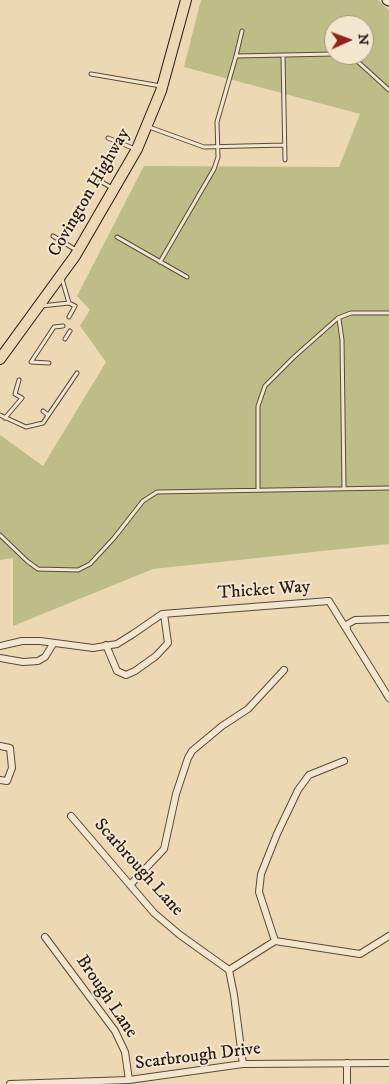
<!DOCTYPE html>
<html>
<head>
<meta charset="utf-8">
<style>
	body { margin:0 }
	#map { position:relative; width:389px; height:1084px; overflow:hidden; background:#ecd8b3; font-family:"IM FELL DW Pica",serif }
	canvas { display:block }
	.north { position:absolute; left:324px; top:15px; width:50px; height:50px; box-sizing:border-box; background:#f3e6ce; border:1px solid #a19484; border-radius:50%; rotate:88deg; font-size:14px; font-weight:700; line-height:20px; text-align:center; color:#251a14 }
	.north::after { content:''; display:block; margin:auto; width:18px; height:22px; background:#8f2418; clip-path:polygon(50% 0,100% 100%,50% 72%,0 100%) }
</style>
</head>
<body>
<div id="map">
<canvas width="389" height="1084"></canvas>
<div class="north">N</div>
</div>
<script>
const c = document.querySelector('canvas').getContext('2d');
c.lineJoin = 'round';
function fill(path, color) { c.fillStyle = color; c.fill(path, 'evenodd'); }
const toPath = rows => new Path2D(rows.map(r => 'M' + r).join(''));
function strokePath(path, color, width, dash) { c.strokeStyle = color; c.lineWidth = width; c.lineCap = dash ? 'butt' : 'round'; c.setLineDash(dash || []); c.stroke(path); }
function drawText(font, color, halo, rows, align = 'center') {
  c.font = font + ' "IM FELL DW Pica",serif'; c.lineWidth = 4; c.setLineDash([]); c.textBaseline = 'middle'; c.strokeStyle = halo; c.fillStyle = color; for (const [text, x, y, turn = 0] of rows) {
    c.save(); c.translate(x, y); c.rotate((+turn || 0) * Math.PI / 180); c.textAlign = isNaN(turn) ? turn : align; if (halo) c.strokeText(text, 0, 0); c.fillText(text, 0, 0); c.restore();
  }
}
const green = toPath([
	[201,0,378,0,389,10,389,544,153,569,13,626,13,558,0,560,0,435,43,466,106,362,80,326,90,310,77,296,144,166,339,167,360,114,184,67],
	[334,25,364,25,364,55,334,55]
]);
const lane = toPath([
	[347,55,356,60,389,90],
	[236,56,242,31],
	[283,56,285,160],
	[91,74,161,86],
	[149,127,204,147,284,145],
	[108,138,135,149],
	[100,181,112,188],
	[53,236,76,250],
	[117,237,187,277],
	[160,262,214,169,218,157,217,122,236,56,334,54],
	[62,279,69,303],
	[41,306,69,303,75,306,69,317],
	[339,319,342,340,344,488],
	[65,339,70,331],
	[49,363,31,362,54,327,63,326],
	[43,411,48,415],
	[0,415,26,427,43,423,77,373],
	[5,418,22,398,15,394,19,380],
	[258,489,258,406,265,386,294,357,338,318,351,313,389,313],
	[0,535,27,561,38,569,78,570,90,564,114,538,143,501,157,492,389,488]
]);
const street = toPath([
	[347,629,346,625,355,620,389,619],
	[106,645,117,671,126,675,135,671,156,656,168,643,164,614],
	[0,646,22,641,40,641,93,648,117,644,133,634,162,614,329,601,389,698],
	[0,658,23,662,38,661,45,657,53,644],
	[0,746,10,748,12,768,7,781,0,780],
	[71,816,154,913,180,935,229,970,234,995,243,1064],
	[130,885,164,849,176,794,188,758,192,751,222,726,248,709,284,670],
	[45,937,115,1031,125,1052,129,1080],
	[275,941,259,892,261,874,277,834,298,790,309,775,344,761],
	[229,970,275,941,360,954,389,936],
	[10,1084,129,1080,243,1064,389,1063],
	[347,1084,347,1063]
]);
const secondary = toPath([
	[387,0,389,1]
]);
const primary = toPath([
	[0,359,75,256,137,149,161,91,186,0]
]);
const streetNames = [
	["Covington Highway",90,193,-60],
	["Thicket Way",264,591,-4],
	["Scarbrough Lane",138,868,48],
	["Brough Lane",106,997,56],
	["Scarbrough Drive",198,1057,-7]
];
fill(green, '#bebd88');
strokePath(lane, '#574a3c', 5);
strokePath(street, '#574a3c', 8);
strokePath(secondary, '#251a14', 11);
strokePath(primary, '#251a14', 12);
strokePath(lane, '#f3e6ce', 3);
strokePath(street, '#f3e6ce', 6);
strokePath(secondary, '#f3e6ce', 9);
strokePath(primary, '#ecd8b3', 10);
drawText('18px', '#251a14', '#f3e6ce', streetNames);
</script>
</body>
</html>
